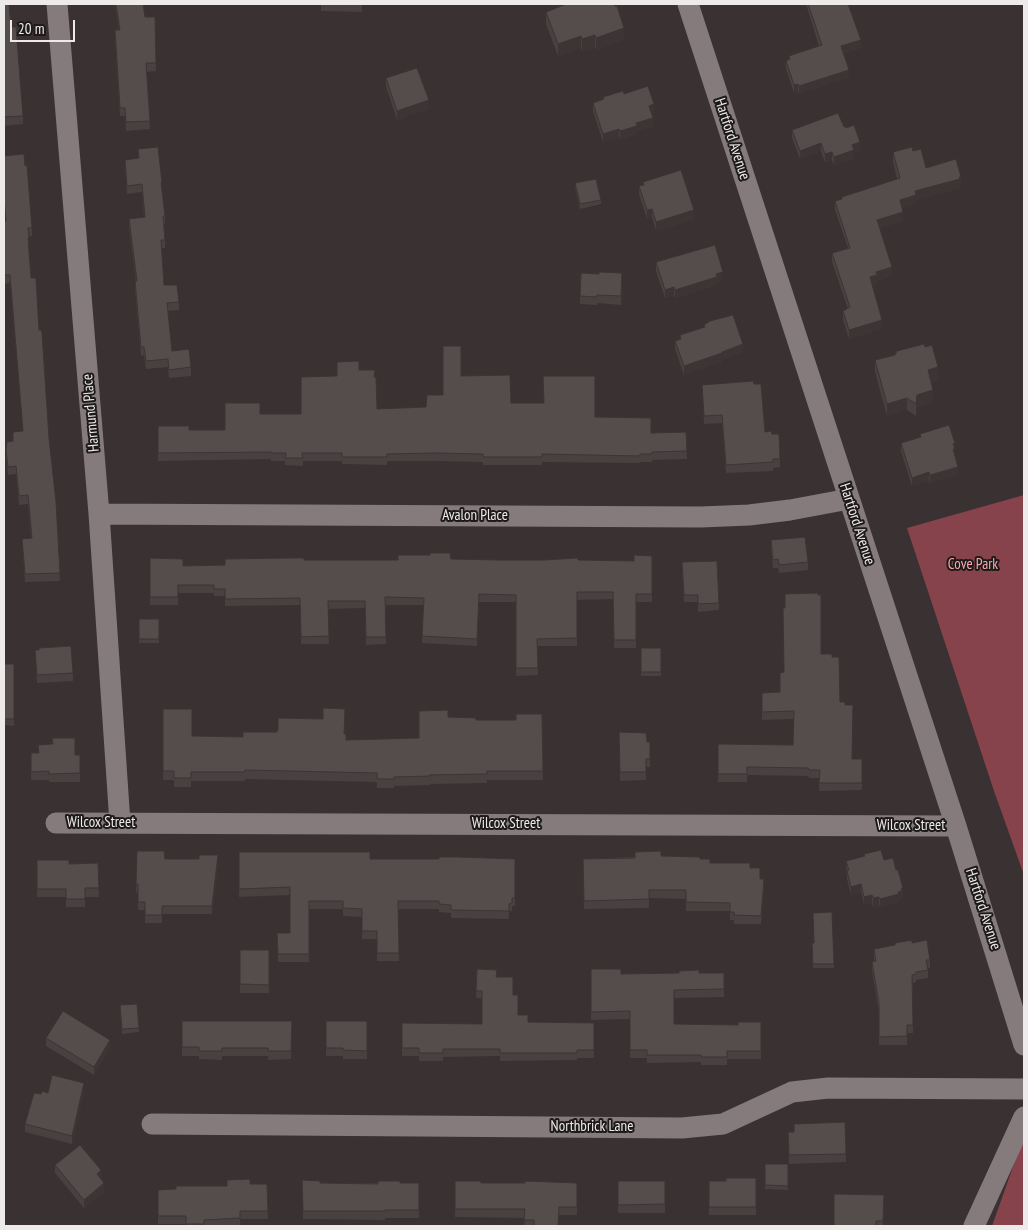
<!DOCTYPE html>
<html>
<head>
<meta charset="utf-8">
<style>
	body { margin:0 }
	#map { position:relative; width:1028px; height:1230px; overflow:hidden; background:#393132; font-family:"PT Sans Narrow",sans-serif }
	canvas { display:block }
	.frame { position:absolute; inset:0; border:5px solid #efeaea; pointer-events:none }
	.scale { position:absolute; left:10px; top:20px; width:65px; height:22px; box-sizing:border-box; border:2px solid #efeaea; border-top:0; padding-left:6px; font-size:15px; line-height:18px; white-space:nowrap; color:#efeaea; -webkit-text-stroke:4px #1e1a1a; paint-order:stroke }
</style>
</head>
<body>
<div id="map">
<canvas width="1028" height="1230"></canvas>
<div class="frame"></div>
<div class="scale">20 m</div>
</div>
<script>
const c = document.querySelector('canvas').getContext('2d');
c.lineJoin = 'round';
function fill(path, color) { c.fillStyle = color; c.fill(path, 'evenodd'); }
const toPath = rows => new Path2D(rows.map(r => 'M' + r).join(''));
function strokePath(path, color, width, dash) { c.strokeStyle = color; c.lineWidth = width; c.lineCap = dash ? 'butt' : 'round'; c.setLineDash(dash || []); c.stroke(path); }
function drawText(font, color, halo, rows, align = 'center') {
  c.font = font + ' "PT Sans Narrow",sans-serif'; c.lineWidth = 4; c.setLineDash([]); c.textBaseline = 'middle'; c.strokeStyle = halo; c.fillStyle = color; for (const [text, x, y, turn = 0] of rows) {
    c.save(); c.translate(x, y); c.rotate((+turn || 0) * Math.PI / 180); c.textAlign = isNaN(turn) ? turn : align; if (halo) c.strokeText(text, 0, 0); c.fillText(text, 0, 0); c.restore();
  }
}
const green = toPath([
	[1024,495,1024,875,994,791,907,528],
	[1024,1145,1024,1226,992,1226,1020,1147]
]);
const minor = toPath([
	[57,4,99,514,120,823],
	[688,4,956,826,1024,1045],
	[99,514,701,517,749,515,790,510,849,499],
	[56,823,956,826],
	[152,1124,682,1128,723,1124,792,1092,828,1088,1024,1089],
	[974,1226,1024,1117]
]);
const wall = toPath([
	[4,4,11,27,23,116,23,124,4,126],
	[115,4,143,4,145,17,155,17,156,71,146,72,150,129,126,131,125,116,120,116,115,38,115,30,119,30],
	[321,4,362,4,362,12,321,11],
	[563,4,624,40,596,50,595,47,582,52,581,48,558,56,546,24,546,12,563,5],
	[806,4,848,4,861,48,843,53,849,77,799,94,798,91,794,93,786,69,786,61,789,60,789,56,819,46],
	[386,78,429,109,397,120,386,86],
	[624,94,654,112,651,113,653,126,637,131,637,134,620,139,619,137,603,142,593,111,593,103,603,100,603,97],
	[844,127,846,128,860,150,854,152,854,158,834,165,832,160,825,163,821,151,800,159,792,138,792,130],
	[138,149,162,182,162,191,165,216,165,224,164,225,165,240,165,248,162,248,164,285,179,302,179,310,168,311,172,351,191,367,191,376,169,378,168,367,146,369,144,355,141,356,135,289,135,281,136,281,129,227,129,219,144,217,142,192,127,194,125,168,125,160,138,158],
	[913,151,926,168,961,186,960,186,960,188,916,200,916,204,902,208,903,221,880,228,892,276,877,281,877,284,872,286,882,329,849,339,843,320,843,311,848,309,832,262,832,253,848,248,835,210,835,201,897,179,893,162,893,152],
	[4,156,32,228,32,236,29,236,29,246,28,246,31,278,39,330,49,438,60,581,25,582,22,539,31,538,28,504,19,505,16,474,8,475,6,450,23,431,10,283,4,284,4,222,6,221,4,206],
	[643,182,694,219,656,231,652,217,647,219,639,194,639,186,643,185],
	[575,183,601,200,601,204,580,209,575,187],
	[656,262,723,280,717,282,717,285,675,298,674,295,665,298,656,271],
	[622,282,621,305,597,303,597,305,580,304,580,296],
	[704,325,743,352,722,360,722,362,684,375,675,349,675,341,680,339,680,335,704,327],
	[875,360,938,380,931,382,933,402,917,408,916,416,907,410,887,416,875,372],
	[359,370,374,377,377,409,426,407,443,395,461,376,511,403,595,417,651,433,686,432,687,459,652,460,652,462,640,462,640,463,542,462,542,465,483,465,483,462,436,461,387,461,387,465,342,464,342,461,303,461,303,466,285,465,285,461,271,461,271,459,158,461,158,426,189,430,225,430,260,414,301,414],
	[754,384,765,432,772,434,780,459,780,467,773,468,773,471,726,473,722,423,704,424,702,385],
	[920,434,955,457,958,475,930,483,929,481,912,486,901,451,901,443,920,437],
	[771,540,808,562,808,570,779,573,778,568,773,568,771,549],
	[652,556,652,602,636,602,636,648,614,648,613,599,577,600,577,646,537,646,538,675,516,676,516,602,479,602,477,646,422,643,423,605,386,605,386,644,366,645,365,608,328,609,329,644,301,644,300,605,225,606,225,596,214,596,214,593,178,593,178,605,150,605,150,558,183,566,225,565,304,560,398,560,451,559,499,560,634,561],
	[682,569,719,603,719,610,698,612,698,602,684,602],
	[139,619,159,619,159,643,139,643],
	[641,648,661,648,661,676,641,676],
	[35,650,73,673,73,681,37,683],
	[821,654,832,657,840,702,845,705,852,759,862,759,862,790,819,791,819,778,809,778,808,776,747,775,747,782,718,782,718,744,793,745,794,719,762,720,762,693,780,692,784,672],
	[4,664,14,664,14,726,4,725],
	[163,709,192,736,243,737,344,734,346,740,419,738,448,717,476,720,516,720,542,714,543,780,487,780,487,783,430,784,430,785,394,786,394,788,377,788,377,782,245,779,245,781,191,781,191,787,174,787,174,780,163,780],
	[619,732,647,742,650,742,650,767,646,767,646,780,620,781],
	[31,753,80,755,80,782,49,782,49,780,31,780],
	[137,851,165,859,218,864,212,914,162,914,162,923,145,923,145,910,138,910,138,892,136,893],
	[239,852,370,859,515,859,515,906,512,906,512,911,509,911,509,919,451,918,451,913,439,912,439,909,398,909,399,961,377,961,377,939,362,939,362,917,343,916,343,909,309,909,309,962,278,962,277,933,290,933,290,895,239,897],
	[864,854,884,860,903,896,902,897,902,899,899,900,899,902,880,907,879,905,873,907,872,903,864,905,861,892,851,895,847,879,846,861,864,856],
	[661,856,700,859,710,863,750,868,760,879,764,887,761,924,734,924,734,920,730,920,730,911,686,911,686,899,649,898,649,908,584,909,583,859],
	[37,860,69,864,98,863,99,897,85,897,85,907,66,907,66,897,37,897],
	[812,943,814,943,834,964,834,968,813,968],
	[912,943,930,960,930,968,928,968,928,978,916,980,916,982,913,983,913,1033,907,1033,907,1045,879,1045,879,1013,872,970,872,962,874,962,874,949],
	[240,950,269,950,269,993,240,993],
	[477,969,497,977,513,995,518,1015,528,1022,594,1023,594,1058,577,1058,577,1060,500,1061,500,1056,443,1057,443,1061,419,1061,419,1056,402,1056,402,1023,482,1024,482,998,476,998],
	[591,969,621,974,724,973,724,997,674,998,674,1024,738,1025,761,1022,761,1059,727,1059,727,1065,701,1065,701,1062,647,1063,647,1058,630,1058,630,1019,591,1020],
	[120,1010,139,1028,139,1032,122,1034],
	[182,1021,292,1021,291,1059,268,1060,268,1056,222,1056,222,1060,199,1059,199,1056,182,1056],
	[326,1021,367,1021,367,1059,343,1059,343,1056,326,1056],
	[46,1038,110,1048,94,1075,46,1046],
	[84,1092,72,1144,25,1132,25,1124,41,1094,48,1093],
	[794,1124,846,1154,846,1162,789,1164,788,1132,794,1132],
	[765,1164,788,1164,788,1190,765,1189],
	[55,1165,101,1179,104,1192,84,1208,55,1173],
	[756,1178,756,1215,709,1215,709,1181,726,1181],
	[302,1180,320,1183,419,1183,419,1218,385,1218,385,1220,303,1219],
	[455,1181,481,1183,577,1183,577,1215,559,1215,558,1226,524,1226,525,1218,455,1217],
	[618,1181,665,1181,665,1213,618,1213],
	[250,1184,267,1184,268,1219,240,1219,240,1226,186,1226,186,1224,158,1224,158,1190,227,1186],
	[884,1195,883,1226,834,1226]
]);
const shadedWall = toPath([
	[624,28,624,40,596,50,596,38],
	[595,35,595,47,582,52,582,39],
	[581,36,581,48,558,56,558,44],
	[861,40,861,48,841,53,841,46],
	[849,70,849,77,799,94,799,86],
	[798,84,798,91,794,93,794,85],
	[429,100,429,109,397,120,397,111],
	[654,104,654,112,649,114,649,106],
	[653,118,653,126,637,131,637,134,620,139,620,131,636,123],
	[619,129,619,137,603,142,603,134],
	[860,142,860,150,854,152,854,158,834,165,834,157,852,145],
	[821,143,821,151,800,159,800,151],
	[832,152,832,160,825,163,825,154],
	[961,177,961,186,960,186,960,188,916,200,916,204,900,209,900,200,915,191],
	[652,209,652,217,647,219,647,210],
	[694,210,694,219,656,231,656,222],
	[903,212,903,221,877,229,877,220],
	[892,267,892,276,877,281,877,284,870,286,870,277,876,272],
	[723,272,723,280,717,282,717,285,675,298,675,290],
	[674,287,674,295,665,298,665,290],
	[882,320,882,329,849,339,849,330],
	[743,344,743,352,722,360,722,362,684,375,684,366],
	[938,367,938,380,928,382,928,370],
	[933,390,933,402,917,408,916,416,916,404,917,395],
	[907,398,907,410,887,416,887,404],
	[955,443,955,457,953,457,953,444],
	[958,467,958,475,930,483,930,475],
	[929,472,929,481,912,486,912,478],
	[218,855,218,864,212,914,212,906],
	[861,884,861,892,851,895,851,887],
	[903,888,903,896,902,897,902,899,899,900,899,902,880,907,880,899,898,892,901,889],
	[872,895,872,903,864,905,864,897],
	[879,897,879,905,873,907,873,898],
	[110,1040,110,1048,94,1075,94,1067],
	[84,1083,84,1092,72,1144,72,1136],
	[101,1170,101,1179,97,1182,97,1174],
	[104,1183,104,1192,84,1208,84,1200]
]);
const building = toPath([
	[4,4,9,4,11,27,16,27,23,116,4,117,4,4],
	[116,4,143,4,145,17,155,17,156,63,146,63,150,121,126,122,125,108,120,108,115,30,120,30,116,4],
	[563,4,614,4,615,6,617,6,624,28,596,38,595,35,582,39,581,36,558,44,546,12,564,5,563,4],
	[808,4,848,4,861,40,841,46,849,70,799,86,798,84,794,85,786,61,790,59,789,56,822,45,808,4],
	[417,68,429,100,397,111,386,78,417,68],
	[648,86,654,104,649,106,653,118,636,123,637,126,620,131,619,129,603,134,593,103,604,99,603,97,623,91,624,94,648,86],
	[838,113,844,127,845,126,846,128,854,125,860,142,852,145,854,150,834,157,832,152,825,154,821,143,800,151,792,130,838,113],
	[158,147,162,182,161,182,165,216,163,216,165,240,161,240,164,285,177,285,179,302,167,303,172,351,189,349,191,367,169,370,168,359,146,361,144,347,141,347,135,281,137,281,129,219,145,217,142,184,127,186,125,160,139,158,138,149,158,147],
	[912,147,913,151,921,149,926,168,956,159,961,177,959,177,960,179,915,191,916,195,900,200,903,212,877,220,892,267,876,272,877,275,870,277,882,320,849,330,843,311,850,307,832,253,850,248,835,201,842,199,842,197,900,178,893,152,912,147],
	[24,154,25,166,27,165,32,228,28,228,29,238,28,238,31,278,36,278,39,330,41,330,42,333,49,438,56,502,60,573,25,574,22,539,32,538,28,495,19,496,16,466,8,467,6,450,7,442,13,441,13,432,23,431,10,275,4,275,4,222,6,221,4,198,4,156,24,154],
	[681,170,694,210,656,222,652,209,647,210,639,186,644,185,643,182,681,170],
	[596,179,601,200,580,204,575,183,596,179],
	[715,245,723,272,716,274,717,277,675,290,674,287,665,290,656,262,715,245],
	[599,272,622,273,621,296,597,295,597,297,580,296,581,273,599,274,599,272],
	[733,315,743,344,722,352,722,353,684,366,675,341,681,339,680,335,705,327,704,325,710,321,733,315],
	[924,344,925,347,932,345,938,367,928,370,933,390,917,395,916,404,907,398,887,404,875,360,895,355,897,351,924,344],
	[443,346,461,346,461,376,510,375,511,403,544,403,543,376,595,376,595,417,651,418,651,433,686,432,687,451,652,452,652,454,640,454,640,456,542,454,542,457,483,457,483,454,436,453,387,454,387,457,342,457,342,453,302,453,303,458,285,458,286,453,271,453,271,452,158,453,158,426,189,426,189,430,225,430,225,403,260,403,260,414,301,414,301,377,337,376,337,362,359,361,359,370,375,370,374,377,376,377,377,409,426,407,427,395,443,395,443,346],
	[753,381,754,384,761,384,765,432,771,431,772,434,779,434,780,459,773,459,773,462,726,465,722,415,704,416,702,385,753,381],
	[949,425,955,443,953,444,955,449,953,449,958,467,930,475,929,472,912,478,901,443,921,437,920,434,949,425],
	[805,537,808,562,779,565,778,559,773,560,771,540,805,537],
	[430,553,450,553,451,559,499,560,544,560,578,558,578,560,634,561,634,555,652,556,652,594,636,594,636,640,614,640,613,592,577,592,577,638,537,639,538,668,516,668,516,595,479,594,477,639,422,636,424,598,385,597,386,637,366,637,365,601,328,601,329,636,301,637,300,598,225,599,225,589,214,589,214,585,178,585,178,597,150,597,150,558,183,559,183,566,225,565,225,559,289,558,304,558,304,560,398,560,398,555,430,555,430,553],
	[717,561,719,603,698,604,698,595,684,595,682,562,717,561],
	[818,593,818,595,821,595,821,654,832,654,832,657,839,657,840,702,845,702,845,705,853,705,852,759,862,759,862,783,819,783,820,770,809,770,808,768,747,767,747,774,718,774,718,744,793,745,794,711,762,712,762,693,780,692,780,673,784,672,783,608,785,608,785,594,818,593],
	[139,619,159,619,159,639,139,639,139,619],
	[71,646,73,673,37,675,35,650,39,650,39,648,71,646],
	[641,648,661,648,661,672,641,672,641,648],
	[4,664,14,664,14,719,4,719,4,664],
	[323,708,345,709,344,734,346,734,346,740,419,738,419,711,448,710,448,717,476,718,476,720,516,720,516,714,542,714,543,771,487,771,487,774,429,775,430,776,394,777,394,779,377,779,377,773,245,770,245,772,191,772,191,778,174,778,174,771,163,771,163,709,192,709,192,736,243,737,243,732,277,732,277,730,278,730,278,718,323,719,323,708],
	[619,732,646,733,647,742,650,742,650,759,646,759,646,772,620,772,619,732],
	[52,738,75,738,75,755,80,755,80,773,49,774,49,771,31,772,31,753,39,753,38,745,53,744,52,738],
	[881,850,884,860,893,858,896,870,898,870,903,888,901,889,902,891,898,892,899,894,880,899,879,897,873,898,872,895,864,897,861,884,851,887,847,871,849,870,846,861,865,856,864,854,881,850],
	[137,851,164,851,165,859,199,859,199,855,218,855,212,906,162,906,162,915,145,915,145,902,138,902,138,884,136,884,137,851],
	[661,851,661,856,700,857,700,859,710,859,710,863,750,863,750,868,760,868,760,879,764,879,761,916,734,915,734,912,730,912,730,903,686,902,686,890,649,890,649,899,584,901,583,859,635,858,635,852,661,851],
	[239,852,370,852,370,859,439,859,439,857,459,857,515,859,515,898,512,898,512,903,509,904,509,911,451,910,451,905,439,904,439,901,398,901,399,953,377,953,377,931,362,931,362,909,343,908,343,901,309,901,309,954,278,954,277,933,290,933,290,887,239,889,239,852],
	[37,860,69,860,69,864,98,863,99,888,85,888,85,899,66,899,66,889,37,889,37,860],
	[832,912,834,964,813,964,812,943,814,943,813,913,832,912],
	[912,940,912,943,927,940,930,960,926,960,928,970,916,972,916,974,912,975,913,1025,907,1025,907,1036,879,1037,879,1004,872,962,876,961,874,949,895,945,895,943,912,940],
	[240,950,269,950,269,985,240,984,240,950],
	[477,969,497,970,496,977,513,977,513,995,518,995,518,1015,528,1015,528,1022,594,1023,594,1050,577,1050,577,1053,500,1053,500,1049,443,1049,443,1053,419,1053,419,1048,402,1048,402,1023,482,1024,482,991,476,991,477,969],
	[591,969,621,969,621,974,679,973,679,971,699,970,699,973,724,973,724,989,674,990,674,1024,738,1025,738,1022,761,1022,761,1051,727,1051,727,1057,701,1057,701,1055,647,1055,647,1050,630,1050,630,1011,591,1012,591,969],
	[137,1004,139,1028,122,1029,120,1005,137,1004],
	[63,1011,110,1040,94,1067,46,1038,63,1011],
	[182,1021,292,1021,291,1051,268,1051,268,1048,222,1048,222,1051,199,1051,199,1047,182,1047,182,1021],
	[326,1021,367,1021,367,1051,343,1050,343,1048,326,1048,326,1021],
	[52,1075,84,1083,72,1136,25,1124,34,1093,41,1094,42,1091,48,1093,52,1075],
	[845,1122,846,1154,789,1155,788,1132,794,1132,794,1124,845,1122],
	[80,1145,101,1170,97,1174,104,1183,84,1200,55,1165,80,1145],
	[765,1164,788,1164,788,1186,765,1185,765,1164],
	[726,1178,756,1178,756,1207,709,1207,709,1181,726,1181,726,1178],
	[250,1179,250,1184,267,1184,268,1211,240,1211,240,1218,204,1220,204,1224,186,1224,186,1216,158,1216,158,1190,176,1189,176,1186,227,1186,227,1180,250,1179],
	[302,1180,320,1181,320,1183,378,1184,378,1181,400,1181,400,1183,419,1183,419,1210,385,1210,385,1211,303,1211,302,1180],
	[455,1181,480,1181,481,1183,525,1183,525,1181,577,1183,577,1207,559,1207,558,1226,534,1226,534,1220,524,1220,525,1209,455,1209,455,1181],
	[618,1181,665,1181,665,1204,618,1205,618,1181],
	[834,1194,884,1195,883,1221,876,1221,876,1226,834,1226,834,1194]
]);
const streetNames = [
	["Hartford Avenue",732,139,72],
	["Harmund Place",91,413,-95],
	["Avalon Place",475,516],
	["Hartford Avenue",857,524,72],
	["Wilcox Street",101,823],
	["Wilcox Street",506,824],
	["Wilcox Street",911,826],
	["Hartford Avenue",983,909,72],
	["Northbrick Lane",592,1127]
];
const parkNames = [
	["Cove Park",973,565]
];
fill(green, '#86434b');
strokePath(minor, '#857b7c', 21);
fill(wall, '#494141');
fill(shadedWall, '#3c3535');
fill(building, '#554c4c');
strokePath(building, '#3c3535', 1);
drawText('15px', '#efeaea', '#1e1a1a', streetNames);
drawText('15px', '#faa6ad', '#1e1a1a', parkNames);
</script>
</body>
</html>
